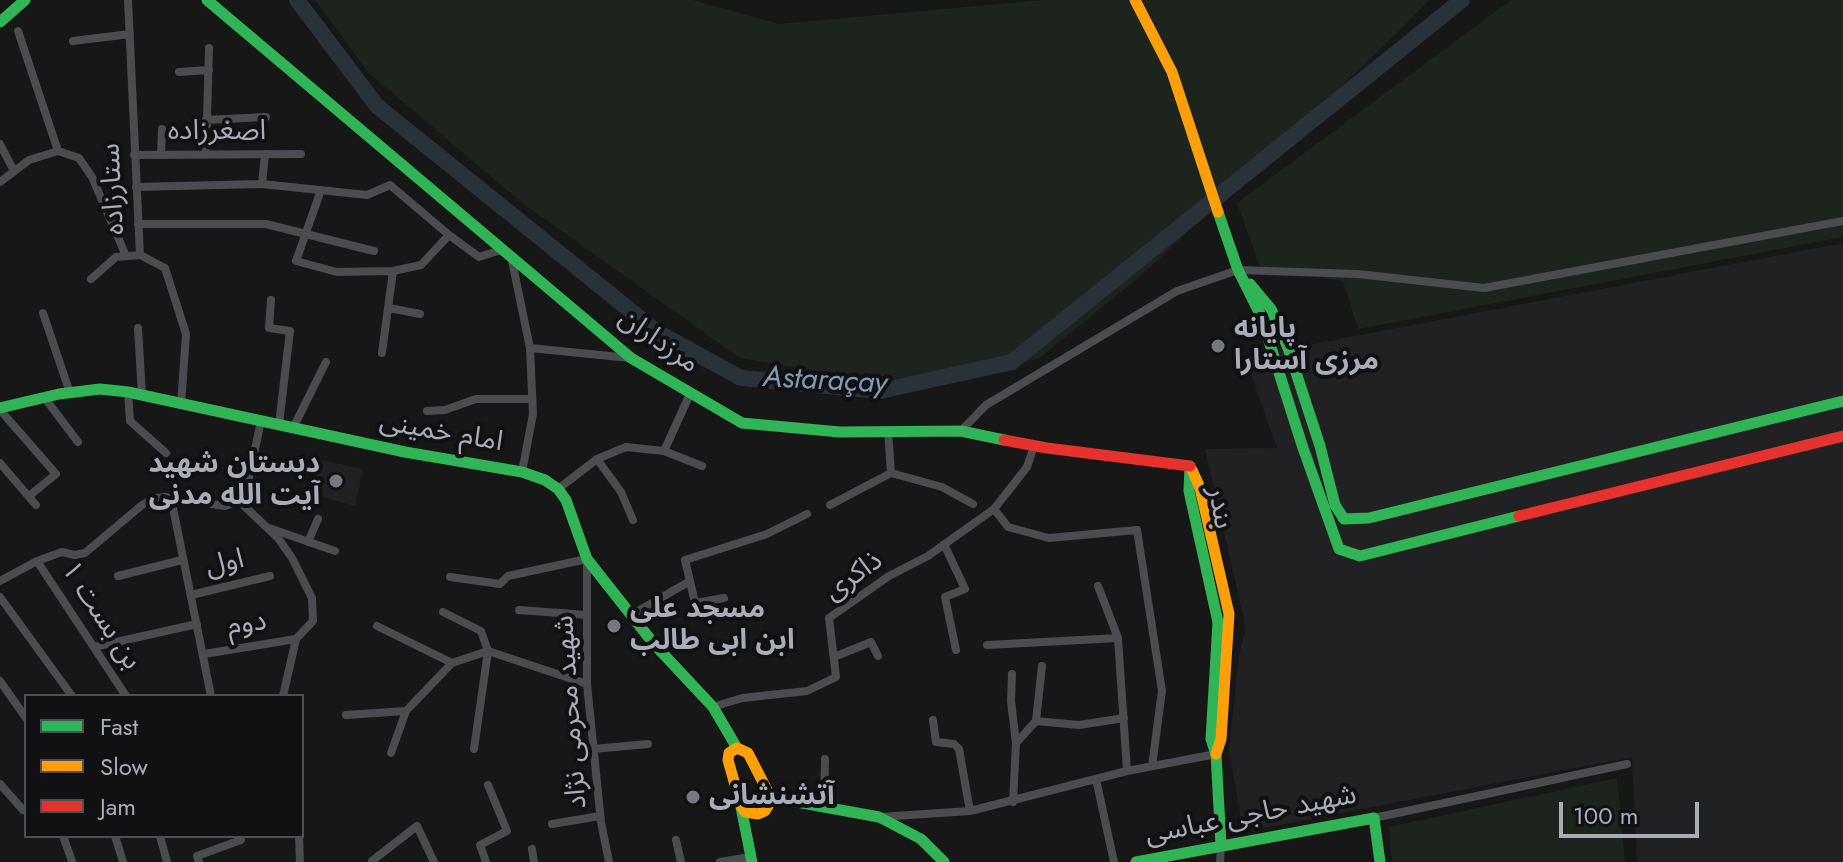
<!DOCTYPE html>
<html>
<head>
<meta charset="utf-8">
<style>
	body { margin:0 }
	#map { position:relative; width:1843px; height:862px; overflow:hidden; background:#171717; font-family:Jost,sans-serif }
	canvas { display:block }
	.legend { position:absolute; left:24px; top:694px; width:280px; height:144px; box-sizing:border-box; background:#111113; border:2px solid #4d4f55; margin:0; padding:10px 14px; list-style:none; font-size:24px; color:#a8adb8 }
	.legend li { display:flex; align-items:center; gap:16px; height:40px }
	.legend b { width:40px; border:2px solid #4d4f55 }
	.scale { position:absolute; left:1559px; top:802px; width:140px; height:36px; box-sizing:border-box; border:4px solid #a8adb8; border-top:0; padding-left:10px; font-size:24px; line-height:28px; white-space:nowrap; color:#a8adb8; -webkit-text-stroke:6px #111113; paint-order:stroke }
</style>
</head>
<body>
<div id="map">
<canvas width="1843" height="862"></canvas>
<ul class="legend">
<li><b style="height:10px;background:#30b455"></b>Fast</li>
<li><b style="height:10px;background:#ff9f0a"></b>Slow</li>
<li><b style="height:10px;background:#e5322d"></b>Jam</li>
</ul>
<div class="scale">100 m</div>
</div>
<script>
const c = document.querySelector('canvas').getContext('2d');
c.lineJoin = 'round';
function fill(path, color) { c.fillStyle = color; c.fill(path, 'evenodd'); }
const toPath = rows => new Path2D(rows.map(r => 'M' + r).join(''));
function strokePath(path, color, width, dash) { c.strokeStyle = color; c.lineWidth = width; c.lineCap = dash ? 'butt' : 'round'; c.setLineDash(dash || []); c.stroke(path); }
function drawText(font, color, halo, rows, align = 'center') {
  c.font = font + ' Jost,"Noto Sans Arabic",sans-serif'; c.lineWidth = 8; c.setLineDash([]); c.textBaseline = 'middle'; c.strokeStyle = halo; c.fillStyle = color; for (const [text, x, y, turn = 0] of rows) {
    c.save(); c.translate(x, y); c.rotate((+turn || 0) * Math.PI / 180); c.textAlign = isNaN(turn) ? turn : align; if (halo) c.strokeText(text, 0, 0); c.fillText(text, 0, 0); c.restore();
  }
}
const built = toPath([
	[1843,243,1843,862,1637,862,1632,757,1243,832,1229,749,1239,655,1246,628,1205,449,1277,448,1245,357],
	[317,459,363,469,355,506,308,493]
]);
const green = toPath([
	[315,0,693,0,779,24,1043,0,1429,0,1386,44,1143,274,1038,359,939,384,852,377,740,358,521,202,369,73],
	[1511,0,1843,0,1843,237,1358,329,1343,281,1260,267,1237,203],
	[1617,778,1625,862,1392,862,1389,827]
]);
const river = toPath([
	[297,0,377,106,657,332,741,378,880,391,1012,362,1462,0]
]);
const street = toPath([
	[128,0,140,255],
	[18,31,58,151],
	[73,41,130,34],
	[179,72,209,70],
	[206,120,266,117],
	[0,144,14,171],
	[206,154,209,48],
	[134,155,301,154],
	[161,155,162,129],
	[0,182,29,160,58,151,79,158,92,177,126,256],
	[262,184,265,154],
	[136,187,262,184,367,195,390,185,449,235],
	[321,190,296,261,337,272,393,271,421,265,449,235,479,257,504,249],
	[138,224,266,224,374,251],
	[140,255,165,268,186,334,181,405],
	[511,256,530,348,533,414,522,472],
	[91,279,116,257,140,255],
	[271,300,269,328,290,331,279,424],
	[389,308,420,314],
	[43,313,70,393],
	[138,328,142,395],
	[530,348,630,358],
	[382,353,393,271],
	[128,392,130,421,166,453],
	[44,397,78,442],
	[0,410,56,474,29,496],
	[427,411,445,410,476,399,531,399],
	[293,428,326,362],
	[961,431,986,405,1177,291,1238,270,1358,274,1484,288,1843,221],
	[664,451,702,466],
	[597,459,621,492,633,520],
	[0,463,36,505],
	[891,473,942,487,973,504],
	[558,489,597,459,626,447,664,451,690,394],
	[171,498,211,696],
	[239,501,278,538,292,558,312,598,313,621,296,639,283,696],
	[830,505,891,473,888,431],
	[994,509,1008,527,1049,538,1137,530,1162,691,1152,766],
	[269,528,335,551],
	[308,542,318,519],
	[944,544,965,589,945,597,956,650],
	[37,561,126,696],
	[118,576,182,560],
	[450,577,500,584,508,576,587,559,587,684,601,822,609,862],
	[0,581,37,561,62,552,75,555,85,553,142,505,156,498,165,497,225,506,239,501,246,492,261,421],
	[690,581,695,603,724,598],
	[1098,586,1118,638,1127,771],
	[191,595,270,576],
	[0,597,72,696],
	[519,610,587,615],
	[443,612,481,631,488,651,474,749],
	[633,614,690,581,685,560,767,534,807,514],
	[377,626,452,663],
	[987,645,1118,638],
	[94,647,197,624],
	[204,654,296,639],
	[834,657,871,642,878,656],
	[1012,674,1011,701,1016,743],
	[0,681,26,718],
	[713,707,742,698,807,691,836,677,829,618,889,576,928,556,994,509,1027,467,1034,446],
	[346,715,406,711],
	[933,720,936,742,954,744,959,749,970,811],
	[1036,721,1079,725,1124,718],
	[593,749,648,744],
	[391,753,406,711,452,663,488,651,587,684],
	[1096,779,1114,862],
	[0,784,23,810,26,811],
	[1013,802,1016,743,1036,721,1042,666],
	[824,807,825,759],
	[880,817,970,811,1127,771,1216,754],
	[1374,818,1627,764],
	[552,824,600,816],
	[63,836,72,861],
	[115,836,123,862],
	[160,836,167,862],
	[299,836,300,862],
	[676,840,681,862],
	[532,849,534,862],
	[372,861,417,826,434,862],
	[199,862,197,856,241,840,240,836],
	[486,862,480,845,507,831,488,785],
	[720,862,750,857],
	[1220,862,1221,845]
]);
const fast = toPath([
	[207,0,631,358,742,423,840,432,961,431,1004,440],
	[0,22,25,0],
	[1218,212,1238,270,1261,316,1303,448,1339,549,1360,556,1519,516],
	[1250,284,1271,309,1288,348,1320,446,1335,505,1344,519,1369,518,1843,401],
	[0,408,59,394,100,389,128,392,405,452,522,472,545,480,558,489,566,500,587,559,654,644,713,707,737,748],
	[1190,466,1189,491,1218,622,1211,739,1216,754,1221,845],
	[769,797,879,817,921,839,944,862],
	[741,807,752,862],
	[1136,862,1374,818,1380,862]
]);
const slow = toPath([
	[1135,0,1172,72,1218,212],
	[1192,470,1200,488,1229,614,1221,739,1216,754],
	[737,748,748,753,768,792,768,806,765,811,758,814,745,812,741,806,728,760,729,753,737,748]
]);
const jam = toPath([
	[1004,440,1047,448,1190,466],
	[1519,516,1843,436]
]);
const markers = [
	[1218,346,8,"#757880"],
	[336,481,8,"#757880"],
	[614,626,8,"#757880"],
	[693,797,8,"#757880"]
];
const streetNames = [
	["اصغرزاده",217,132],
	["ستارزاده",114,189,-93],
	["مرزداران",658,342,35],
	["امام خمینی",441,433,10],
	["بندر",1219,508,80],
	["اول",225,564,-13],
	["ذاکری",854,577,-35],
	["بن بست ۱",100,616,57],
	["دوم",247,625,-9],
	["شهید محرمی نژاد",572,712,-94],
	["شهید حاجی عباسی",1251,816,-11]
];
const poiNames = [
	["پایانه",1234,330],
	["مرزی آستارا",1234,362],
	["دبستان شهید",320,465,"right"],
	["آیت الله مدنی",320,497,"right"],
	["مسجد علی",630,610],
	["ابن ابی طالب",630,642],
	["آتشنشانی",709,797]
];
const waterNames = [
	["Astaraçay",825,382,3]
];
fill(built, '#212123');
fill(green, '#1d241e');
strokePath(river, '#2a3239', 16);
strokePath(street, '#4b4c50', 8);
strokePath(fast, '#30b455', 11);
strokePath(slow, '#ff9f0a', 11);
strokePath(jam, '#e5322d', 11);
for (const [x, y, r, color] of markers) { const dot = new Path2D(); dot.arc(x, y, r, 0, 2 * Math.PI); c.fillStyle = color; c.fill(dot); strokePath(dot, '#111113', 3); }
drawText('28px', '#a8adb8', '#111113', streetNames);
drawText('bold 28px', '#a8adb8', '#111113', poiNames, 'left');
drawText('italic 30px', '#7f9bb3', '#111113', waterNames);
</script>
</body>
</html>
